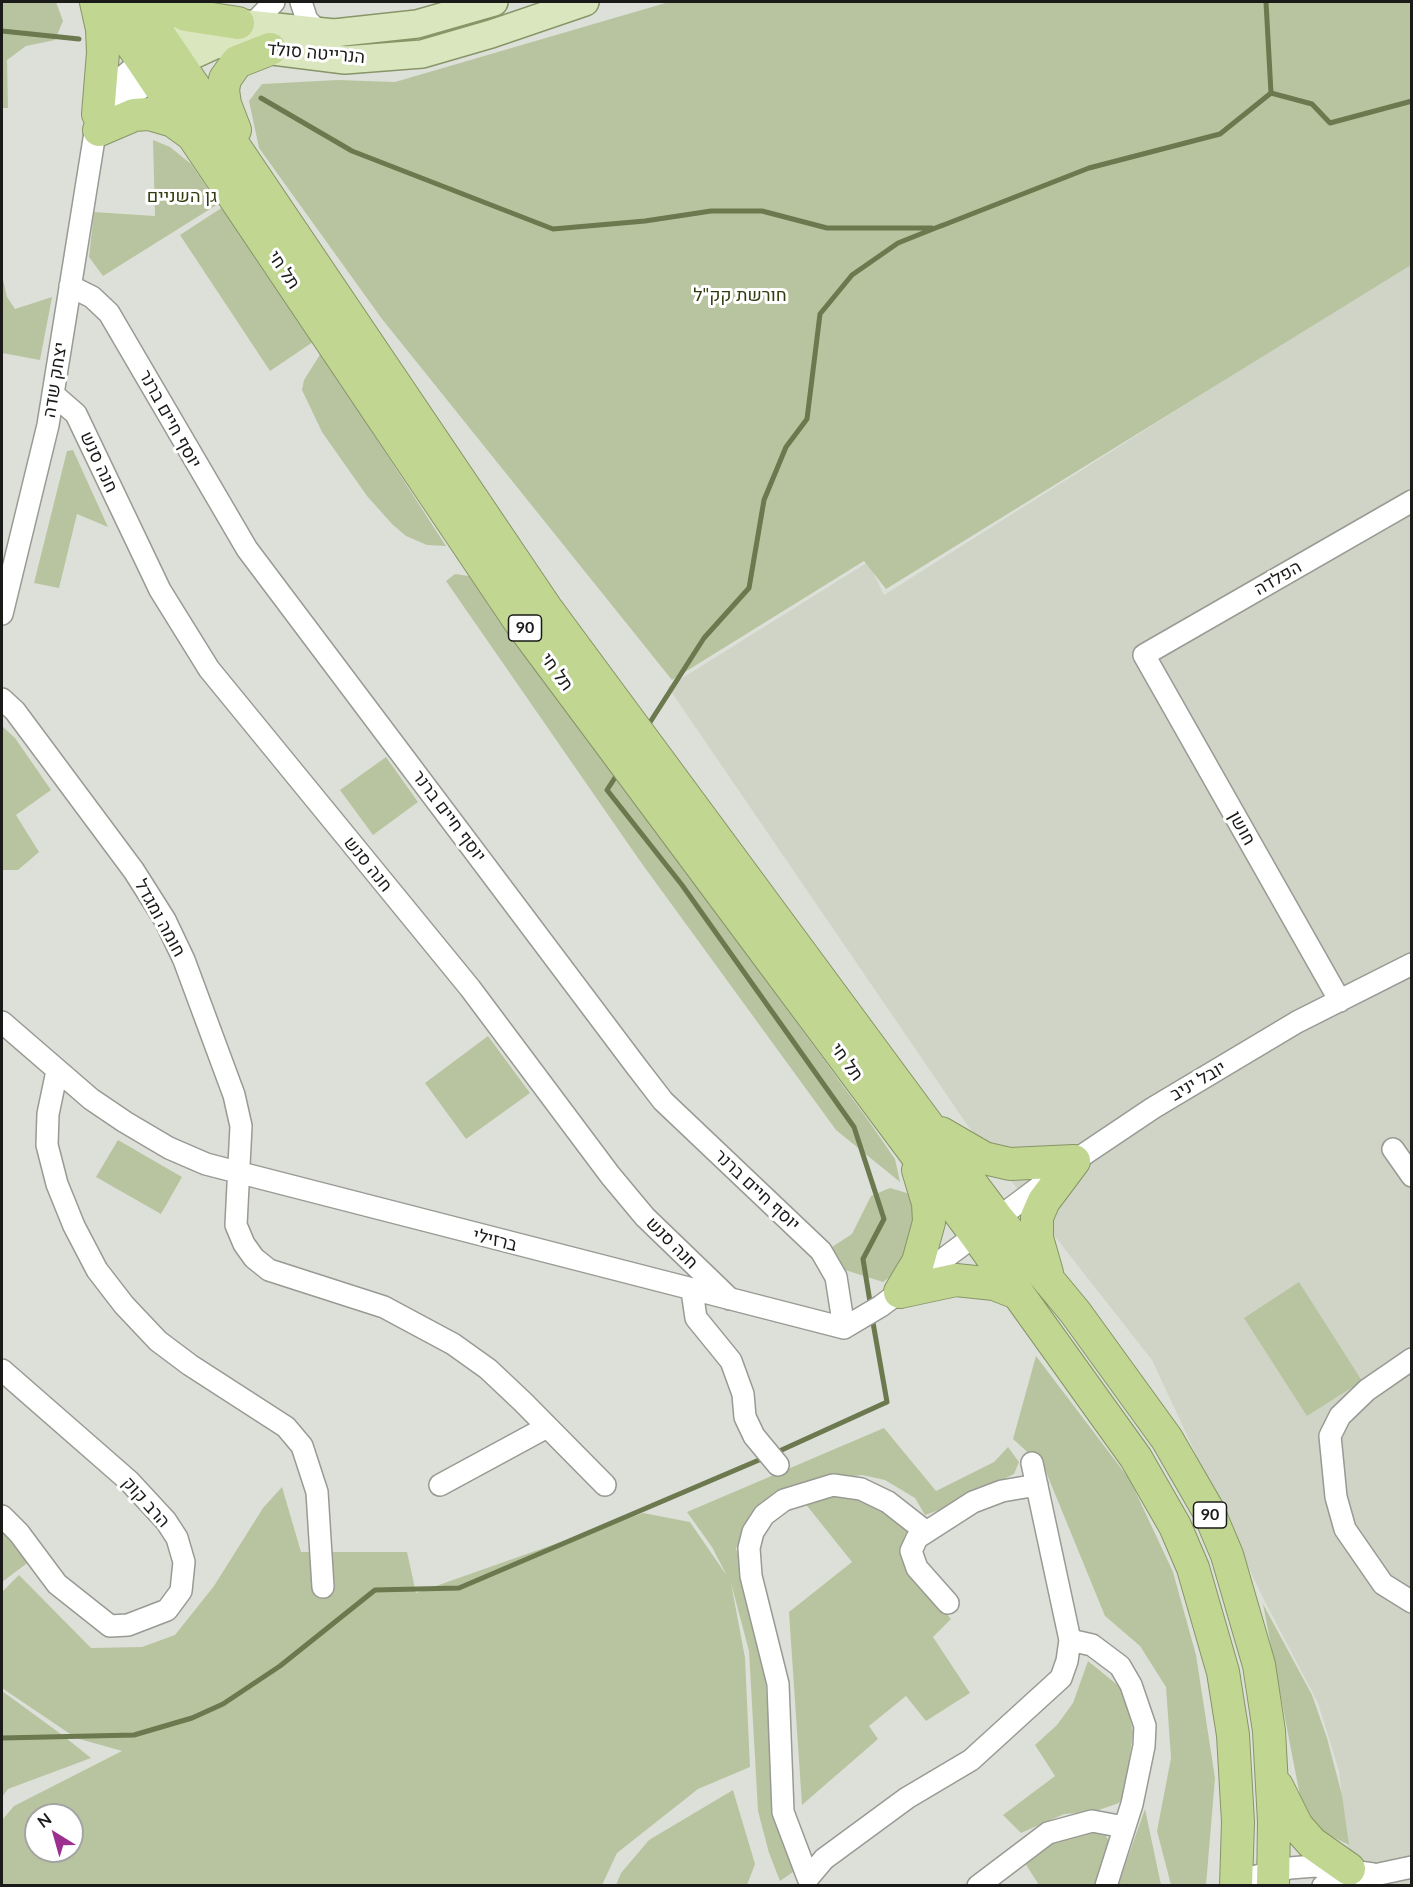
<!DOCTYPE html>
<html>
<head>
<meta charset="utf-8">
<style>
	body { margin:0 }
	#map { position:relative; width:1413px; height:1887px; overflow:hidden; background:#dde0d9; font-family:Lato,sans-serif }
	canvas { display:block }
	.frame { position:absolute; inset:0; border:3px solid #1a1b18; pointer-events:none }
	.north { position:absolute; left:24px; top:1803px; width:60px; height:60px; box-sizing:border-box; background:#fff; border:2px solid #a3a4a3; border-radius:50%; rotate:323deg; font-size:16px; font-weight:700; line-height:24px; text-align:center; color:#1a1b18 }
	.north::after { content:''; display:block; margin:auto; width:21px; height:27px; background:#9b3091; clip-path:polygon(50% 0,100% 100%,50% 72%,0 100%) }
</style>
</head>
<body>
<div id="map">
<canvas width="1413" height="1887"></canvas>
<div class="frame"></div>
<div class="north">N</div>
</div>
<script>
const c = document.querySelector('canvas').getContext('2d');
c.lineJoin = 'round';
function fill(path, color) { c.fillStyle = color; c.fill(path, 'evenodd'); }
const toPath = rows => new Path2D(rows.map(r => 'M' + r).join(''));
function strokePath(path, color, width, dash) { c.strokeStyle = color; c.lineWidth = width; c.lineCap = dash ? 'butt' : 'round'; c.setLineDash(dash || []); c.stroke(path); }
function drawText(font, color, halo, rows, align = 'center') {
  c.font = font + ' Lato,Heebo,sans-serif'; c.lineWidth = 6; c.setLineDash([]); c.textBaseline = 'middle'; c.strokeStyle = halo; c.fillStyle = color; for (const [text, x, y, turn = 0] of rows) {
    c.save(); c.translate(x, y); c.rotate((+turn || 0) * Math.PI / 180); c.textAlign = isNaN(turn) ? turn : align; if (halo) c.strokeText(text, 0, 0); c.fillText(text, 0, 0); c.restore();
  }
}
const built = toPath([
	[1411,262,1411,1885,1352,1885,1339,1771,1318,1703,1261,1594,1152,1360,968,1126,668,687,868,562,884,595]
]);
const green = toPath([
	[2,2,56,2,63,21,55,40,26,46,7,60,8,108,2,108],
	[669,2,1411,2,1411,265,886,589,864,561,672,680,382,319,259,148,249,101,262,84,338,80,395,82],
	[153,140,170,147,191,164,218,204,103,276,89,257,94,212,155,216],
	[223,207,313,342,270,371,180,235],
	[2,275,7,297,15,309,52,297,40,360,2,353],
	[321,353,446,546,427,545,406,536,392,524,367,496,322,432,302,390,304,380],
	[73,450,108,527,77,514,59,588,34,583,67,451],
	[455,574,469,576,868,1120,895,1159,900,1182,836,1130,640,861,446,581],
	[2,726,15,738,51,790,16,815,39,852,18,870,2,870],
	[386,757,418,802,373,835,340,790],
	[488,1036,530,1093,466,1139,425,1083],
	[118,1140,182,1177,161,1214,96,1177],
	[890,1188,907,1193,917,1206,910,1248,893,1275,883,1282,845,1270,832,1247,852,1234,871,1196],
	[1299,1282,1362,1381,1307,1416,1244,1318],
	[1036,1356,1130,1480,1173,1572,1196,1655,1215,1778,1206,1885,1171,1885,1157,1831,1171,1758,1166,1687,1140,1646,1105,1616,1044,1467,1013,1439],
	[884,1428,936,1491,994,1462,1008,1447,1019,1462,1014,1474,945,1508,925,1515,915,1498,885,1480,862,1475,807,1482,772,1495,746,1523,736,1549,752,1591,763,1645,774,1795,796,1870,780,1881,769,1853,758,1811,749,1651,731,1583,745,1658,750,1767,698,1789,617,1853,602,1885,2,1886,2,1820,14,1806,122,1751,76,1738,2,1688,2,1592,19,1575,91,1648,142,1647,175,1635,214,1586,263,1508,282,1487,301,1552,407,1552,416,1593,643,1513,690,1522,727,1576,712,1547,687,1512],
	[36,1815,72,1815,72,1851,36,1851],
	[823,1495,857,1497,912,1525,904,1537,902,1555,909,1570,951,1619,933,1637,970,1693,926,1721,906,1696,869,1726,878,1739,802,1805,789,1612,852,1562,804,1502],
	[2,1523,30,1561,2,1582],
	[1263,1604,1312,1695,1327,1738,1342,1795,1349,1845,1323,1832,1309,1820,1300,1796],
	[1088,1661,1120,1687,1127,1703,1133,1732,1125,1792,1119,1803,1093,1812,1064,1814,1021,1833,1003,1815,1055,1776,1035,1745,1057,1725,1073,1703],
	[2,1691,61,1734,91,1758,8,1789,2,1797],
	[733,1790,755,1864,747,1885,616,1885,621,1873,649,1840],
	[1145,1809,1161,1885,1118,1885],
	[1091,1828,1105,1833,1111,1847,1097,1885,1039,1885,1023,1860,1052,1838]
]);
const stream = toPath([
	[1266,2,1271,93,1312,104,1330,123,1412,101],
	[2,31,79,39],
	[261,98,352,151,553,229,645,221,711,211,762,211,827,228,932,228],
	[941,226,1089,168,1220,134,1271,93],
	[647,727,704,638,749,588,764,500,786,447,807,419,820,314,852,275,898,243,943,225],
	[618,773,607,790,682,885,854,1127,884,1219,863,1259,871,1308],
	[775,1453,887,1402,872,1317],
	[2,1738,134,1735,192,1718,223,1704,280,1666,375,1590,459,1588,766,1457]
]);
const minor = toPath([
	[301,2,307,20,318,31],
	[253,24,274,2],
	[103,124,122,103,155,77],
	[70,286,92,297,109,313,247,549,636,1066,663,1101,821,1251,836,1277,844,1328],
	[53,394,76,414,160,590,209,669,470,988,610,1175,645,1217,730,1299],
	[2,614,48,425,98,114,102,102,115,83,143,60],
	[2,699,15,711,134,871,165,920,184,960,234,1095,241,1126,236,1225,244,1244,254,1258,269,1270,384,1307,453,1344,488,1369,523,1402,605,1485],
	[1340,1001,1144,655,1412,501],
	[2,1022,91,1099,125,1122,169,1148,206,1164,844,1328,881,1306,1074,1161,1153,1108,1297,1022,1412,964],
	[57,1071,48,1114,47,1145,57,1184,74,1226,97,1270,124,1305,158,1341,190,1365,286,1427,302,1446,317,1492,323,1587],
	[1393,1149,1412,1176],
	[692,1291,696,1318,731,1361,743,1394,745,1417,754,1436,778,1465],
	[1412,1359,1367,1390,1340,1416,1330,1436,1336,1497,1345,1529,1383,1584,1412,1602],
	[2,1370,129,1481,166,1521,177,1538,184,1562,181,1591,167,1610,128,1625,110,1626,57,1584,19,1533,2,1516],
	[440,1485,547,1427],
	[925,1531,888,1502,861,1489,833,1485,784,1500,764,1515,753,1532,749,1548,751,1576,778,1684,783,1812,808,1878,824,1859,907,1798,971,1760,1061,1678,1067,1661,1070,1640,1032,1463],
	[948,1603,917,1568,911,1551,917,1538,973,1502,1002,1491,1037,1485],
	[1070,1640,1092,1645,1120,1666,1131,1685,1145,1726,1144,1746,1132,1804,1106,1886],
	[1236,1881,1290,1868,1315,1866,1373,1874],
	[978,1886,1048,1833,1092,1821,1124,1827],
	[1323,1886,1412,1867]
]);
const major = toPath([
	[150,55,201,27,217,24,238,23,334,33,417,24,494,2],
	[161,73,178,62,217,44,345,60,422,54,491,34,585,2]
]);
const highway = toPath([
	[96,2,102,29,103,53,98,114],
	[103,2,522,625,976,1235,1136,1458,1175,1526,1193,1568,1223,1672,1233,1735,1238,1822,1236,1886],
	[137,2,546,608,927,1124,998,1219,1075,1312,1167,1439,1208,1510,1227,1555,1259,1665,1269,1731,1274,1822,1273,1886],
	[160,2,186,15,238,23],
	[99,130,134,115,149,114,173,121,191,134],
	[235,130,225,104,223,90,225,79,237,62,270,49],
	[941,1133,984,1158,1010,1164,1074,1161],
	[1047,1273,1037,1238,1037,1217,1044,1201,1074,1161],
	[900,1292,918,1262,929,1222,928,1203,918,1170],
	[900,1292,956,1280,994,1284,1017,1293],
	[1277,1786,1297,1826,1312,1843,1349,1869]
]);
const shields = [
	[525,628,33],
	[1210,1515,33]
];
const shieldNames = [
	["90",525,628],
	["90",1210,1515]
];
const streetNames = [
	["הנרייטה סולד",316,53,5],
	["תל חי",284,270,56],
	["יצחק שדה",55,380,-81],
	["יוסף חיים ברנר",170,419,61],
	["חנה סנש",99,462,65],
	["הפלדה",1278,578,-30],
	["תל חי",557,672,54],
	["יוסף חיים ברנר",449,816,53],
	["חושן",1242,828,61],
	["חנה סנש",368,864,51],
	["חומה ומגדל",160,918,61],
	["תל חי",847,1062,54],
	["יובל יניב",1198,1081,-30],
	["יוסף חיים ברנר",757,1190,43],
	["ברזילי",495,1240,14],
	["חנה סנש",672,1243,45],
	["הרב קוק",146,1502,48]
];
const parkNames = [
	["גן השניים",182,196],
	["חורשת קק\"ל",740,295]
];
fill(built, '#cfd4c6');
fill(green, '#b8c49f');
strokePath(stream, '#6c784e', 5);
strokePath(minor, '#989a93', 24);
strokePath(major, '#879567', 30);
strokePath(highway, '#879567', 34);
strokePath(minor, '#fff', 21);
strokePath(major, '#dae6bd', 27);
strokePath(highway, '#c1d691', 32);
for (const [x, y, w] of shields) { const box = new Path2D(); box.roundRect(x - w / 2, y - 13, w, 26, 4.5); c.fillStyle = '#fff'; c.fill(box); strokePath(box, '#1a1b18', 1.5); }
drawText('bold 16px', '#1a1b18', null, shieldNames);
drawText('18px', '#1a1b18', '#fff', streetNames);
drawText('18px', '#313c0f', '#fff', parkNames);
</script>
</body>
</html>
